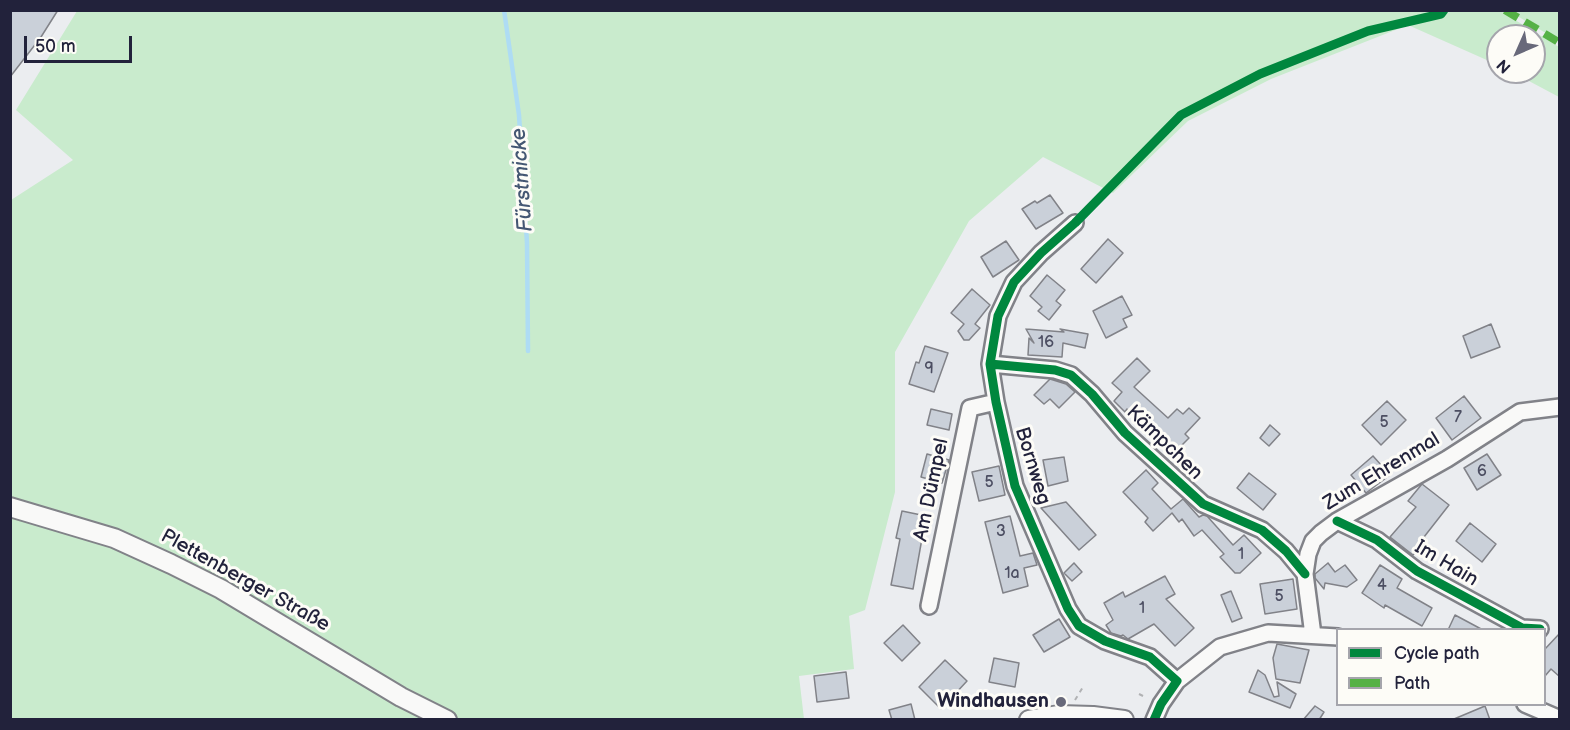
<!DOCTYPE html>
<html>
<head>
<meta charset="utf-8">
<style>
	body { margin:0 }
	#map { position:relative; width:1570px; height:730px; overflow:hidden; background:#ebedf0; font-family:"Balsamiq Sans",sans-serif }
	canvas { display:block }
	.frame { position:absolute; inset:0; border:12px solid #22223b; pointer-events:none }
	.legend { position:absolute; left:1336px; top:628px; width:210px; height:78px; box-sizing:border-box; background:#fdfcf7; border:2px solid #a5a5ac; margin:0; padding:8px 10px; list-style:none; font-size:18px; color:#22223b }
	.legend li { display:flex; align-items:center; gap:12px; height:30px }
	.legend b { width:30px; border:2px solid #a5a5ac }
	.north { position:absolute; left:1486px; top:24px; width:60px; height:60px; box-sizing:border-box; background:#fdfcf7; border:2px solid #a5a5ac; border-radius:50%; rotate:225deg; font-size:16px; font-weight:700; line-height:24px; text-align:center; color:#22223b }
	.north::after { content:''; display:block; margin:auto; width:21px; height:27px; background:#68697a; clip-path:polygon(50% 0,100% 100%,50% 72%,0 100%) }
	.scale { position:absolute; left:24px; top:36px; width:108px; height:27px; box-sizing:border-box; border:3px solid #22223b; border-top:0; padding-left:8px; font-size:18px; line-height:21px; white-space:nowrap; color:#22223b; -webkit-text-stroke:4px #fdfcf7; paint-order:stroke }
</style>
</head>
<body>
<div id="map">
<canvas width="1570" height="730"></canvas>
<div class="frame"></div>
<ul class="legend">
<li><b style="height:8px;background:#00873e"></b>Cycle path</li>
<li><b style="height:8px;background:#55b146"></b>Path</li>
</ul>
<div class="north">N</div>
<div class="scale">50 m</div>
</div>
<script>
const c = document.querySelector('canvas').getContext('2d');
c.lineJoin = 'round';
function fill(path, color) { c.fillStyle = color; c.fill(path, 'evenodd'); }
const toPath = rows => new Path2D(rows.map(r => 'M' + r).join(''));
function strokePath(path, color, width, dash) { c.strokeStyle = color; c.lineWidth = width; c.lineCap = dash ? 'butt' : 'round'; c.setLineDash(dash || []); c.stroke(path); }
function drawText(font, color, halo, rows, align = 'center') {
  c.font = font + ' "Balsamiq Sans",sans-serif'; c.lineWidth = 6; c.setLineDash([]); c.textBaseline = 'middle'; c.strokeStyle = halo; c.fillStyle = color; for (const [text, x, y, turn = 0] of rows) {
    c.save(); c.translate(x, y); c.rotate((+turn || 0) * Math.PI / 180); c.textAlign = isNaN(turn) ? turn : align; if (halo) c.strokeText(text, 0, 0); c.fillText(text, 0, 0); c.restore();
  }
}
const green = toPath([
	[1499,10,1559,47,1559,97,1512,72,1534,72,1534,36,1498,36,1498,65,1408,25,1271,79,1188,121,1113,193,1043,157,969,221,895,352,895,492,865,610,849,616,854,669,799,676,804,719,11,720,11,200,73,160,16,110,77,11],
	[1509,11,1559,11,1559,41]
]);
const stream = toPath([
	[504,10,519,115,527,243,528,351]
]);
const building = toPath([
	[10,10,58,10,41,37,10,77,10,10],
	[1050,195,1063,213,1036,229,1022,209,1035,201,1037,203,1050,195],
	[1108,239,1123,253,1096,283,1081,269,1108,239],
	[1006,241,1019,260,993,277,981,257,1006,241],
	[1047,275,1065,290,1056,301,1061,305,1049,320,1038,311,1042,307,1030,296,1047,275],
	[972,289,990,305,975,324,980,328,969,340,964,340,958,331,964,324,951,313,972,289],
	[1122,296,1132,315,1123,319,1127,327,1106,338,1093,311,1122,296],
	[1491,324,1500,347,1471,358,1463,336,1491,324],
	[1026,329,1064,332,1060,329,1088,334,1085,348,1063,343,1062,357,1028,355,1029,338,1034,343,1026,329],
	[925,346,948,353,934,392,909,384,916,362,919,363,925,346],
	[1137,358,1150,371,1134,387,1168,418,1177,409,1183,414,1189,408,1200,418,1185,434,1189,438,1175,452,1147,426,1127,409,1125,412,1114,401,1122,392,1112,383,1137,358],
	[1050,379,1066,384,1075,392,1059,408,1050,399,1044,404,1034,395,1050,379],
	[1464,396,1481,418,1452,440,1436,418,1464,396],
	[1387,401,1406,420,1381,445,1362,425,1387,401],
	[931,409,952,414,949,430,927,425,931,409],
	[1270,425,1280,434,1269,446,1260,438,1270,425],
	[927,454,949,460,942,483,921,477,927,454],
	[1487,454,1501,475,1477,490,1464,468,1487,454],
	[1373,456,1390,475,1366,493,1351,475,1373,456],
	[1064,457,1068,481,1048,486,1043,460,1064,457],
	[999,466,1005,495,979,501,972,472,999,466],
	[1146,470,1158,483,1152,489,1171,509,1183,499,1199,517,1203,515,1207,516,1233,545,1244,535,1261,553,1240,573,1235,573,1220,557,1224,554,1202,530,1194,536,1182,519,1179,522,1172,513,1153,531,1145,522,1148,518,1123,492,1146,470],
	[1249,473,1276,494,1263,510,1237,488,1249,473],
	[1422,484,1449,505,1424,537,1426,539,1413,555,1390,537,1416,507,1408,501,1422,484],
	[1066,502,1096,535,1079,550,1041,508,1066,502],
	[902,511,926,516,913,589,891,585,900,539,896,538,902,511],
	[1010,516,1020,556,1033,553,1037,565,1024,568,1028,586,1003,593,985,522,1010,516],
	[1470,523,1496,544,1482,562,1456,541,1470,523],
	[1074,563,1082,572,1072,581,1064,573,1074,563],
	[1328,563,1335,572,1345,565,1357,580,1347,587,1325,583,1324,589,1315,578,1315,574,1328,563],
	[1380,565,1402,579,1397,588,1432,608,1422,626,1385,605,1384,608,1362,593,1380,565],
	[1165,576,1175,594,1166,599,1194,628,1175,646,1154,624,1128,639,1123,635,1121,636,1111,633,1106,625,1113,620,1104,603,1123,592,1125,597,1165,576],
	[1293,579,1297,609,1265,614,1260,584,1293,579],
	[1231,591,1242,618,1232,622,1221,595,1231,591],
	[1455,615,1483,630,1448,630,1455,615],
	[1059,619,1070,637,1044,652,1033,635,1059,619],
	[903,625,920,643,902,661,884,643,903,625],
	[1560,633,1560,677,1551,669,1545,676,1545,649,1560,633],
	[1277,644,1309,650,1300,683,1276,679,1273,658,1277,644],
	[994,658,1019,663,1015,687,989,682,994,658],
	[945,660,967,681,941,709,919,687,945,660],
	[1258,670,1265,675,1274,697,1279,696,1277,682,1296,694,1290,708,1249,692,1258,670],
	[846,672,849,698,817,702,814,676,846,672],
	[911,704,915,720,892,720,889,710,911,704],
	[1315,706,1324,712,1319,720,1303,720,1315,706],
	[1485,706,1490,720,1454,720,1454,719,1485,706]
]);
const path = toPath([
	[1139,694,1147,698],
	[1075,700,1083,687]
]);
const minor = toPath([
	[1075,223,1041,253,1014,282,998,316,990,364,996,402,1015,486,1068,609,1079,626,1105,641,1150,657,1177,681],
	[990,364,1055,370,1071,375,1092,394,1125,433,1203,504,1262,530,1286,551,1305,574],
	[1337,521,1377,540,1417,571,1522,628,1540,629],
	[929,606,970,408,996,402],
	[1313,635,1305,574,1308,554,1313,541,1321,533,1337,521,1447,459,1520,412,1560,407],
	[1525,704,1560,719],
	[1154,720,1161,704,1177,681,1220,647,1268,633,1338,637]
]);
const major = toPath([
	[10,507,114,538,171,564,221,589,401,697,447,720],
	[1029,720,1059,715,1093,716,1124,720]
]);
const quiet = toPath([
	[1505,10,1560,43]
]);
const cycleway = toPath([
	[990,364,1055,370,1071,375,1092,394,1125,433,1203,504,1262,530,1286,551,1305,574],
	[1337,521,1377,540,1417,571,1522,628,1540,629],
	[1154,720,1161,704,1177,681,1150,657,1105,641,1079,626,1068,609,1015,486,996,402,990,364,998,316,1014,282,1041,253,1075,223,1181,115,1260,74,1368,31,1441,14,1444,10]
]);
const markers = [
	[1061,702,6,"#68697a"]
];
const numberNames = [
	["16",1046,343],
	["9",929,369],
	["7",1458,418],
	["5",1384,423],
	["6",1482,472],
	["5",989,483],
	["3",1001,532],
	["1",1241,555],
	["1a",1012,574],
	["4",1382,586],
	["5",1279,597],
	["1",1142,609]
];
const streetNames = [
	["Kämpchen",1164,443,44],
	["Bornweg",1032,466,73],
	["Zum Ehrenmal",1382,472,-31],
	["Am Dümpel",932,490,-78],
	["Im Hain",1446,564,31],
	["Plettenberger Straße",245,581,29]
];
const poiNames = [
	["Windhausen",1049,702]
];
const waterNames = [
	["Fürstmicke",523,180,-94]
];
fill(green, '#c9ebcd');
strokePath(stream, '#aedcf4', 4.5);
fill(building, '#cad0d9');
strokePath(building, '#818288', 1.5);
strokePath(minor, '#818288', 20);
strokePath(major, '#818288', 22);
strokePath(path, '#b1b2b4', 2, [4.5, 4.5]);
strokePath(minor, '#f9f9f8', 15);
strokePath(major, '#f9f9f8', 18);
strokePath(quiet, '#55b146', 8, [15, 8]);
strokePath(cycleway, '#00873e', 9);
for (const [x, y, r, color] of markers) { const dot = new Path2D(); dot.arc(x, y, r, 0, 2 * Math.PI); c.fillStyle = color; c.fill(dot); strokePath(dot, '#fdfcf7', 2); }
drawText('16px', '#4c4e62', null, numberNames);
drawText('20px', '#22223b', '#fdfcf7', streetNames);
drawText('bold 20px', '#22223b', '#fdfcf7', poiNames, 'right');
drawText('italic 21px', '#445773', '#fdfcf7', waterNames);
</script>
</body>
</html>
